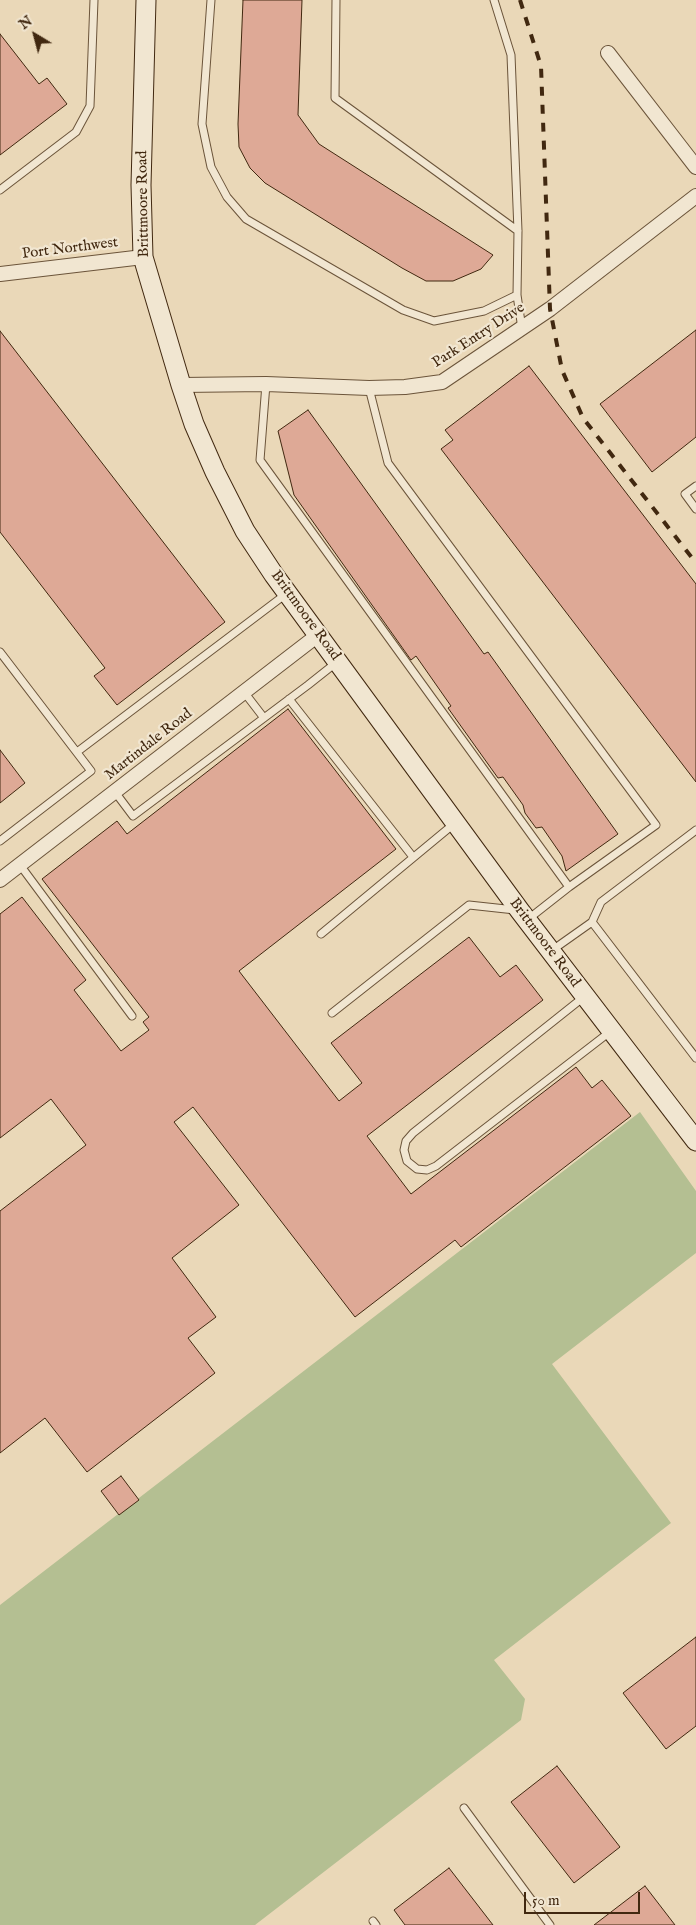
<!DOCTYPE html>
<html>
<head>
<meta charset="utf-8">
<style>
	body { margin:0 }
	#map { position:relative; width:696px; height:1925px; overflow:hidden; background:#ead8b8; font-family:"IM FELL English",serif }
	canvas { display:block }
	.north { position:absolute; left:10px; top:10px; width:50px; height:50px; -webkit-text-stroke:4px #f1e6d1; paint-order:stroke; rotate:323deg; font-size:14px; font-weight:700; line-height:20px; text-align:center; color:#412810 }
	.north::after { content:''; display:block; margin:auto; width:18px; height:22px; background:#412810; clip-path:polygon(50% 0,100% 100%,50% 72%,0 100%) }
	.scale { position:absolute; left:524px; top:1892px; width:116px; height:22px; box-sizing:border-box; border:2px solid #412810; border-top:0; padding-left:6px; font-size:15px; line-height:18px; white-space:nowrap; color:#412810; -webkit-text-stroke:4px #f1e6d1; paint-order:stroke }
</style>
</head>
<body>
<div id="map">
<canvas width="696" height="1925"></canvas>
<div class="north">N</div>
<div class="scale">50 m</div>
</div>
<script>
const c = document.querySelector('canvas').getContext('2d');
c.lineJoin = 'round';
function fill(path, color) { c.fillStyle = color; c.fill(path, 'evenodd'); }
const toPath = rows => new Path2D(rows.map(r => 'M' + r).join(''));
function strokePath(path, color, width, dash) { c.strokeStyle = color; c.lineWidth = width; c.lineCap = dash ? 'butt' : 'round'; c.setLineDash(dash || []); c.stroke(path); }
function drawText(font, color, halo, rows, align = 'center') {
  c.font = font + ' "IM FELL English",serif'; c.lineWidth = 4.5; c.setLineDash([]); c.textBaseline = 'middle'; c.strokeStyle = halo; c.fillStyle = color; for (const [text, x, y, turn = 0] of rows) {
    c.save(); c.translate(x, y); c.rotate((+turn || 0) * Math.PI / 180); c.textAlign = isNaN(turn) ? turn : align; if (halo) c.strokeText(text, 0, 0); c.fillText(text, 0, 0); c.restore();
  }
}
const green = toPath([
	[640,1112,696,1191,696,1253,552,1364,671,1523,494,1660,525,1699,521,1720,255,1925,0,1925,0,1605]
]);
const building = toPath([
	[243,0,302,0,298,115,319,144,493,255,481,269,453,281,426,281,402,268,265,183,250,168,239,147,238,124,243,0],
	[0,34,39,84,47,78,67,104,0,155,0,34],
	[696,330,696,437,652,472,600,404,696,330],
	[0,331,225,622,117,705,94,676,105,668,0,532,0,331],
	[529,366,696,584,696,782,441,449,453,440,445,430,529,366],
	[308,410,484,654,488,652,618,834,566,871,562,856,542,827,536,828,525,813,523,805,503,777,498,778,448,708,451,706,416,656,411,660,294,495,278,431,308,410],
	[288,709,396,849,239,971,339,1101,362,1083,331,1043,469,937,500,977,516,965,543,1000,367,1136,411,1194,576,1067,592,1088,602,1080,631,1116,461,1247,455,1240,355,1317,193,1107,174,1122,239,1205,172,1258,216,1317,188,1338,215,1373,87,1472,45,1418,0,1453,0,1211,86,1145,51,1099,0,1138,0,914,22,897,86,980,74,990,121,1051,149,1030,143,1022,149,1017,42,879,117,821,127,834,288,709],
	[0,750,25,783,0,803,0,750],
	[121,1476,139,1500,119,1515,101,1491,121,1476],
	[696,1637,696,1726,666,1749,623,1693,696,1637],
	[557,1766,620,1847,574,1883,511,1802,557,1766],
	[449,1868,493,1925,405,1925,394,1910,449,1868],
	[645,1886,675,1925,594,1925,645,1886]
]);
const lane = toPath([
	[211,0,202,124,211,167,227,197,246,219,403,310,434,321,484,311,517,295,518,231,511,55,494,0],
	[336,0,335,98,518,231],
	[0,190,76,132,90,106,94,0],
	[517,295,522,329],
	[266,384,260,460,569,887,656,825,388,463,369,388],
	[696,486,685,494,696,509],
	[0,652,91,771,0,841],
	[244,692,264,718],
	[289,699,413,857],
	[77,752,286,594],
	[115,792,133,816,308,685,337,662],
	[20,865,132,1016],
	[527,920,569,887],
	[592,922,601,902,696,830],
	[321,934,455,823],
	[551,951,592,922,696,1058],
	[585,996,413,1133,406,1141,404,1150,407,1161,417,1169,427,1170,436,1166,611,1031],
	[332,1013,469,905,515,910],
	[464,1808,550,1925],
	[373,1921,376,1925]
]);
const street = toPath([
	[608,53,696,167],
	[0,274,143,257],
	[181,385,266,384,369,388,405,387,442,382,550,309,696,196],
	[0,880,318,635]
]);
const secondary = toPath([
	[146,0,141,185,143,257,181,385,194,424,215,472,245,531,274,575,520,911,696,1141]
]);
const rail = toPath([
	[520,0,541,66,550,309,562,370,583,418,696,563]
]);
const streetNames = [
	["Brittmoore Road",144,204,-91],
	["Port Northwest",70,249,-7],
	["Park Entry Drive",479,336,-33],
	["Brittmoore Road",305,616,54],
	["Martindale Road",149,745,-38],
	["Brittmoore Road",544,943,53]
];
fill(green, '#b4bf92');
fill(building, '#dea996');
strokePath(building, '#412810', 1);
strokePath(lane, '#6b543a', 9);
strokePath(street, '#6b543a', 16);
strokePath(secondary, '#412810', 21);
strokePath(lane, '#f1e6d1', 7);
strokePath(street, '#f1e6d1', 14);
strokePath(secondary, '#f1e6d1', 19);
strokePath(rail, '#412810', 4, [9, 9]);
drawText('15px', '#412810', '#f1e6d1', streetNames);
</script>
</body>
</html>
